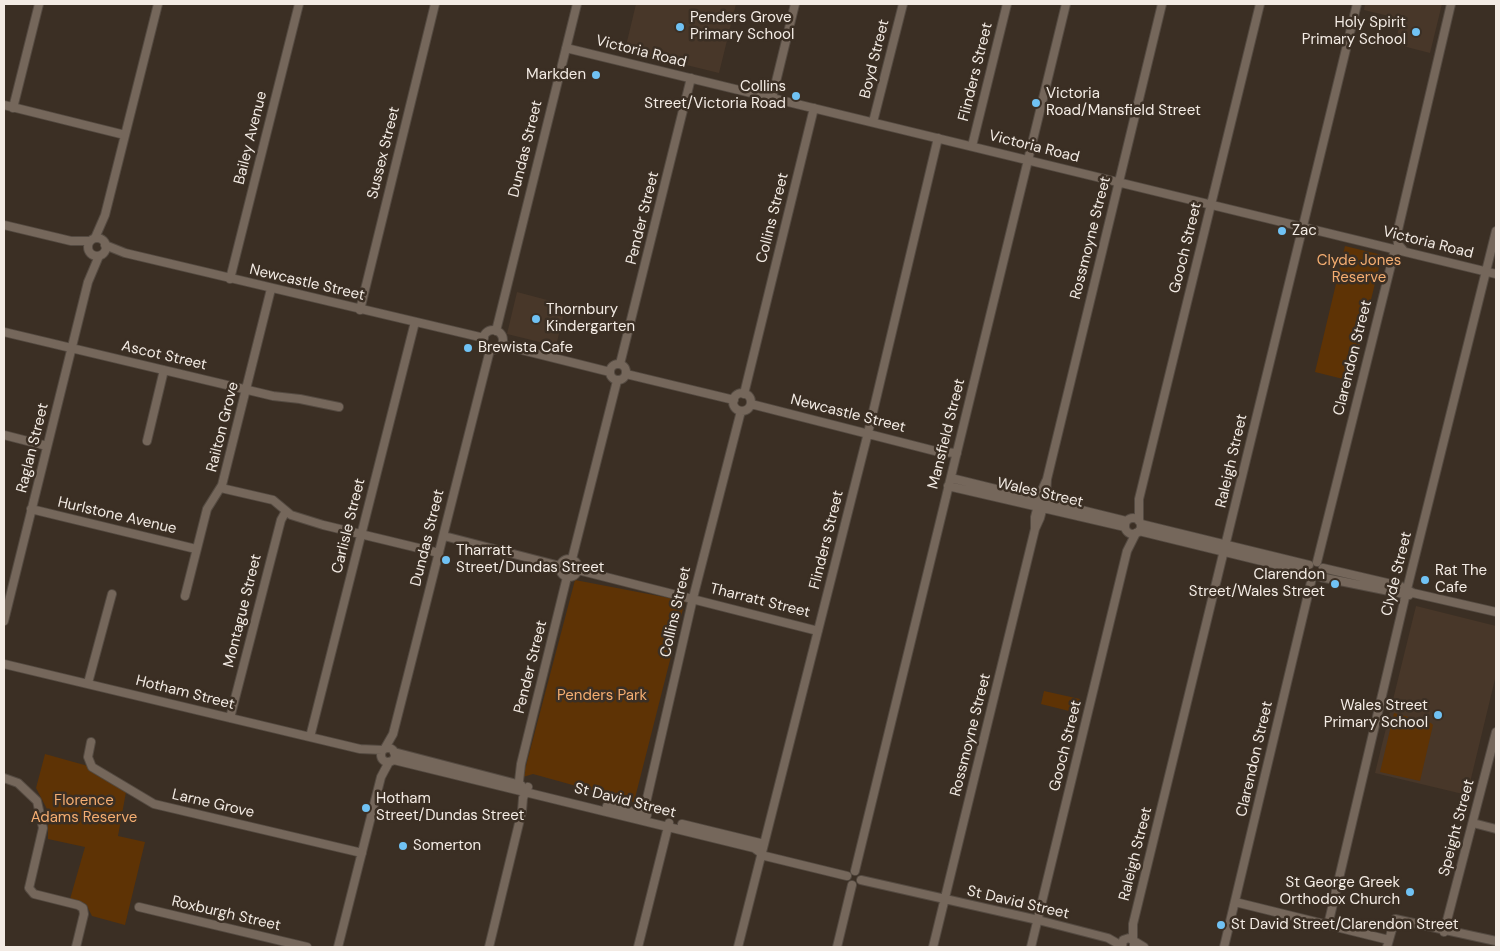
<!DOCTYPE html>
<html>
<head>
<meta charset="utf-8">
<style>
	body { margin:0 }
	#map { position:relative; width:1500px; height:951px; overflow:hidden; background:#3b2f24; font-family:"DM Sans",sans-serif }
	canvas { display:block }
	.frame { position:absolute; inset:0; border:5px solid #f3ebe4; pointer-events:none }
</style>
</head>
<body>
<div id="map">
<canvas width="1500" height="951"></canvas>
<div class="frame"></div>
</div>
<script>
const c = document.querySelector('canvas').getContext('2d');
c.lineJoin = 'round';
function fill(path, color) { c.fillStyle = color; c.fill(path, 'evenodd'); }
const toPath = rows => new Path2D(rows.map(r => 'M' + r).join(''));
function strokePath(path, color, width, dash) { c.strokeStyle = color; c.lineWidth = width; c.lineCap = dash ? 'butt' : 'round'; c.setLineDash(dash || []); c.stroke(path); }
function drawText(font, color, halo, rows, align = 'center') {
  c.font = font + ' "DM Sans",sans-serif'; c.lineWidth = 5; c.setLineDash([]); c.textBaseline = 'middle'; c.strokeStyle = halo; c.fillStyle = color; for (const [text, x, y, turn = 0] of rows) {
    c.save(); c.translate(x, y); c.rotate((+turn || 0) * Math.PI / 180); c.textAlign = isNaN(turn) ? turn : align; if (halo) c.strokeText(text, 0, 0); c.fillText(text, 0, 0); c.restore();
  }
}
const built = toPath([
	[636,4,736,4,719,73,625,50],
	[1365,4,1442,4,1430,53,1395,44,1401,19,1364,10],
	[517,292,566,305,556,346,507,334],
	[1416,606,1496,626,1496,675,1467,795,1375,773]
]);
const green = toPath([
	[1345,246,1382,255,1351,381,1315,372],
	[575,580,685,601,634,802,533,774,523,777],
	[1044,691,1080,699,1077,713,1041,704],
	[1394,713,1431,723,1433,725,1420,781,1380,772],
	[45,754,88,766,90,771,126,792,118,836,145,842,125,925,92,916,86,904,70,899,85,847,48,839,48,811,36,788]
]);
const minor = toPath([
	[566,48,1496,274],
	[772,98,795,4],
	[4,105,125,135],
	[13,108,39,4],
	[873,122,903,4],
	[972,146,1007,4],
	[4,225,71,241,90,241],
	'88 247a9 9 0 1 1 18 0a9 9 0 1 1-18 0Z',
	[95,238,105,215,158,4],
	[105,245,125,253,484,338],
	[1404,251,1398,244,1397,234,1451,4],
	[230,279,299,4],
	[360,310,435,4],
	'483 340a10 10 0 1 1 20 0a10 10 0 1 1-20 0Z',
	[496,331,577,4],
	[4,332,273,396,300,399,339,407],
	[502,345,610,372],
	'610 372a8 8 0 1 1 16 0a8 8 0 1 1-16 0Z',
	[620,364,691,78],
	[626,374,734,400],
	'733 402a9 9 0 1 1 18 0a9 9 0 1 1-18 0Z',
	[744,394,814,108],
	[751,404,939,452,957,453],
	[4,435,47,446],
	[147,441,164,370],
	[951,478,1126,521],
	[948,486,1125,527],
	[221,488,273,500,291,515,323,525,439,553],
	[31,509,196,549],
	'1125 526a8 8 0 1 1 16 0a8 8 0 1 1-16 0Z',
	[1139,521,1139,499,1260,4],
	[1141,524,1309,565],
	[1035,529,1040,518,1046,495,1047,479,1162,4],
	[1139,531,1307,572],
	[444,536,560,566],
	'560 568a9 9 0 1 1 18 0a9 9 0 1 1-18 0Z',
	[572,559,617,381],
	[1317,562,1395,249],
	[1323,568,1400,586,1413,593,1496,612],
	[578,570,818,631],
	[1320,577,1409,595],
	[185,596,207,509,222,485,271,289],
	[4,621,88,282,99,256],
	[4,664,360,749,382,750],
	[88,683,112,594],
	[230,718,281,520,286,511],
	[310,737,415,322],
	[91,742,88,757,92,767,154,804,362,853],
	'381 755a7 7 0 1 1 14 0a7 7 0 1 1-14 0Z',
	[385,748,393,734,408,675,490,350],
	[394,752,521,785],
	[394,760,754,848,765,856,847,876],
	[4,778,18,783,37,801,43,828,29,888,34,894,78,905,83,908,84,914,76,947],
	[515,788,519,781,521,764,567,577],
	[607,806,647,815],
	[642,820,693,598,741,411],
	[1473,823,1496,829],
	[682,824,764,844],
	[855,871,1066,4],
	[861,880,1038,920,1108,938,1122,946],
	[1235,902,1389,940],
	[139,907,307,947],
	[1328,925,1407,589,1496,231],
	[1444,932,1496,732],
	[1133,940,1133,924,1357,4],
	[1134,941,1144,947],
	[338,947,381,777,389,762],
	[489,947,522,811,523,798,528,787],
	[638,947,669,823],
	[738,947,868,433,938,138],
	[837,947,852,885],
	[933,947,1035,529,1035,517,1042,490,1046,481],
	[1031,947,1127,551,1136,533],
	[1122,947,1123,940,1129,938,1134,941,1134,947],
	[1224,947,1312,578],
	[1387,947,1395,919,1496,941]
]);
const markers = [
	[680,27,5,"#70c2f4"],
	[1416,32,5,"#70c2f4"],
	[596,75,5,"#70c2f4"],
	[796,96,5,"#70c2f4"],
	[1036,103,5,"#70c2f4"],
	[1282,231,5,"#70c2f4"],
	[536,319,5,"#70c2f4"],
	[468,348,5,"#70c2f4"],
	[446,560,5,"#70c2f4"],
	[1425,580,5,"#70c2f4"],
	[1335,584,5,"#70c2f4"],
	[1438,715,5,"#70c2f4"],
	[366,808,5,"#70c2f4"],
	[403,846,5,"#70c2f4"],
	[1410,892,5,"#70c2f4"],
	[1221,925,5,"#70c2f4"]
];
const poiNames = [
	["Penders Grove",690,18],
	["Primary School",690,35],
	["Holy Spirit",1406,23,"right"],
	["Primary School",1406,40,"right"],
	["Markden",586,75,"right"],
	["Collins",786,87,"right"],
	["Street/Victoria Road",786,104,"right"],
	["Victoria",1046,94],
	["Road/Mansfield Street",1046,111],
	["Zac",1292,231],
	["Thornbury",546,310],
	["Kindergarten",546,327],
	["Brewista Cafe",478,348],
	["Tharratt",456,551],
	["Street/Dundas Street",456,568],
	["Rat The",1435,571],
	["Cafe",1435,588],
	["Clarendon",1325,575,"right"],
	["Street/Wales Street",1325,592,"right"],
	["Wales Street",1428,706,"right"],
	["Primary School",1428,723,"right"],
	["Hotham",376,799],
	["Street/Dundas Street",376,816],
	["Somerton",413,846],
	["St George Greek",1400,883,"right"],
	["Orthodox Church",1400,900,"right"],
	["St David Street/Clarendon Street",1231,925]
];
const streetNames = [
	["Victoria Road",641,52,14],
	["Boyd Street",875,59,-76],
	["Flinders Street",976,72,-76],
	["Bailey Avenue",251,138,-76],
	["Victoria Road",1034,147,14],
	["Dundas Street",526,149,-76],
	["Sussex Street",384,153,-76],
	["Pender Street",643,218,-76],
	["Collins Street",773,218,-76],
	["Rossmoyne Street",1091,238,-76],
	["Victoria Road",1428,243,14],
	["Gooch Street",1186,248,-76],
	["Newcastle Street",307,283,13],
	["Ascot Street",164,356,13],
	["Clarendon Street",1353,358,-76],
	["Newcastle Street",848,414,14],
	["Railton Grove",223,427,-76],
	["Mansfield Street",947,434,-76],
	["Raglan Street",33,448,-76],
	["Raleigh Street",1232,461,-77],
	["Wales Street",1040,493,13],
	["Hurlstone Avenue",117,516,13],
	["Carlisle Street",349,526,-76],
	["Dundas Street",428,538,-76],
	["Flinders Street",827,540,-76],
	["Clyde Street",1397,574,-76],
	["Tharratt Street",760,601,14],
	["Montague Street",243,611,-76],
	["Collins Street",676,612,-77],
	["Pender Street",531,667,-76],
	["Hotham Street",185,693,14],
	["Rossmoyne Street",971,735,-76],
	["Gooch Street",1066,746,-76],
	["Clarendon Street",1255,759,-77],
	["St David Street",625,801,14],
	["Larne Grove",213,804,13],
	["Speight Street",1457,828,-75],
	["Raleigh Street",1136,854,-76],
	["St David Street",1018,903,13],
	["Roxburgh Street",226,914,13]
];
const parkNames = [
	["Clyde Jones",1359,261],
	["Reserve",1359,278],
	["Penders Park",602,696],
	["Florence",84,801],
	["Adams Reserve",84,818]
];
fill(built, '#483729');
fill(green, '#5e3305');
strokePath(minor, '#544a41', 10);
strokePath(minor, '#75675b', 8);
for (const [x, y, r, color] of markers) { const dot = new Path2D(); dot.arc(x, y, r, 0, 2 * Math.PI); c.fillStyle = color; c.fill(dot); strokePath(dot, '#3b2f24', 2); }
drawText('15px', '#f3ebe4', '#3b2f24', poiNames, 'left');
drawText('15px', '#f3ebe4', '#3b2f24', streetNames);
drawText('15px', '#f4ad71', '#3b2f24', parkNames);
</script>
</body>
</html>
